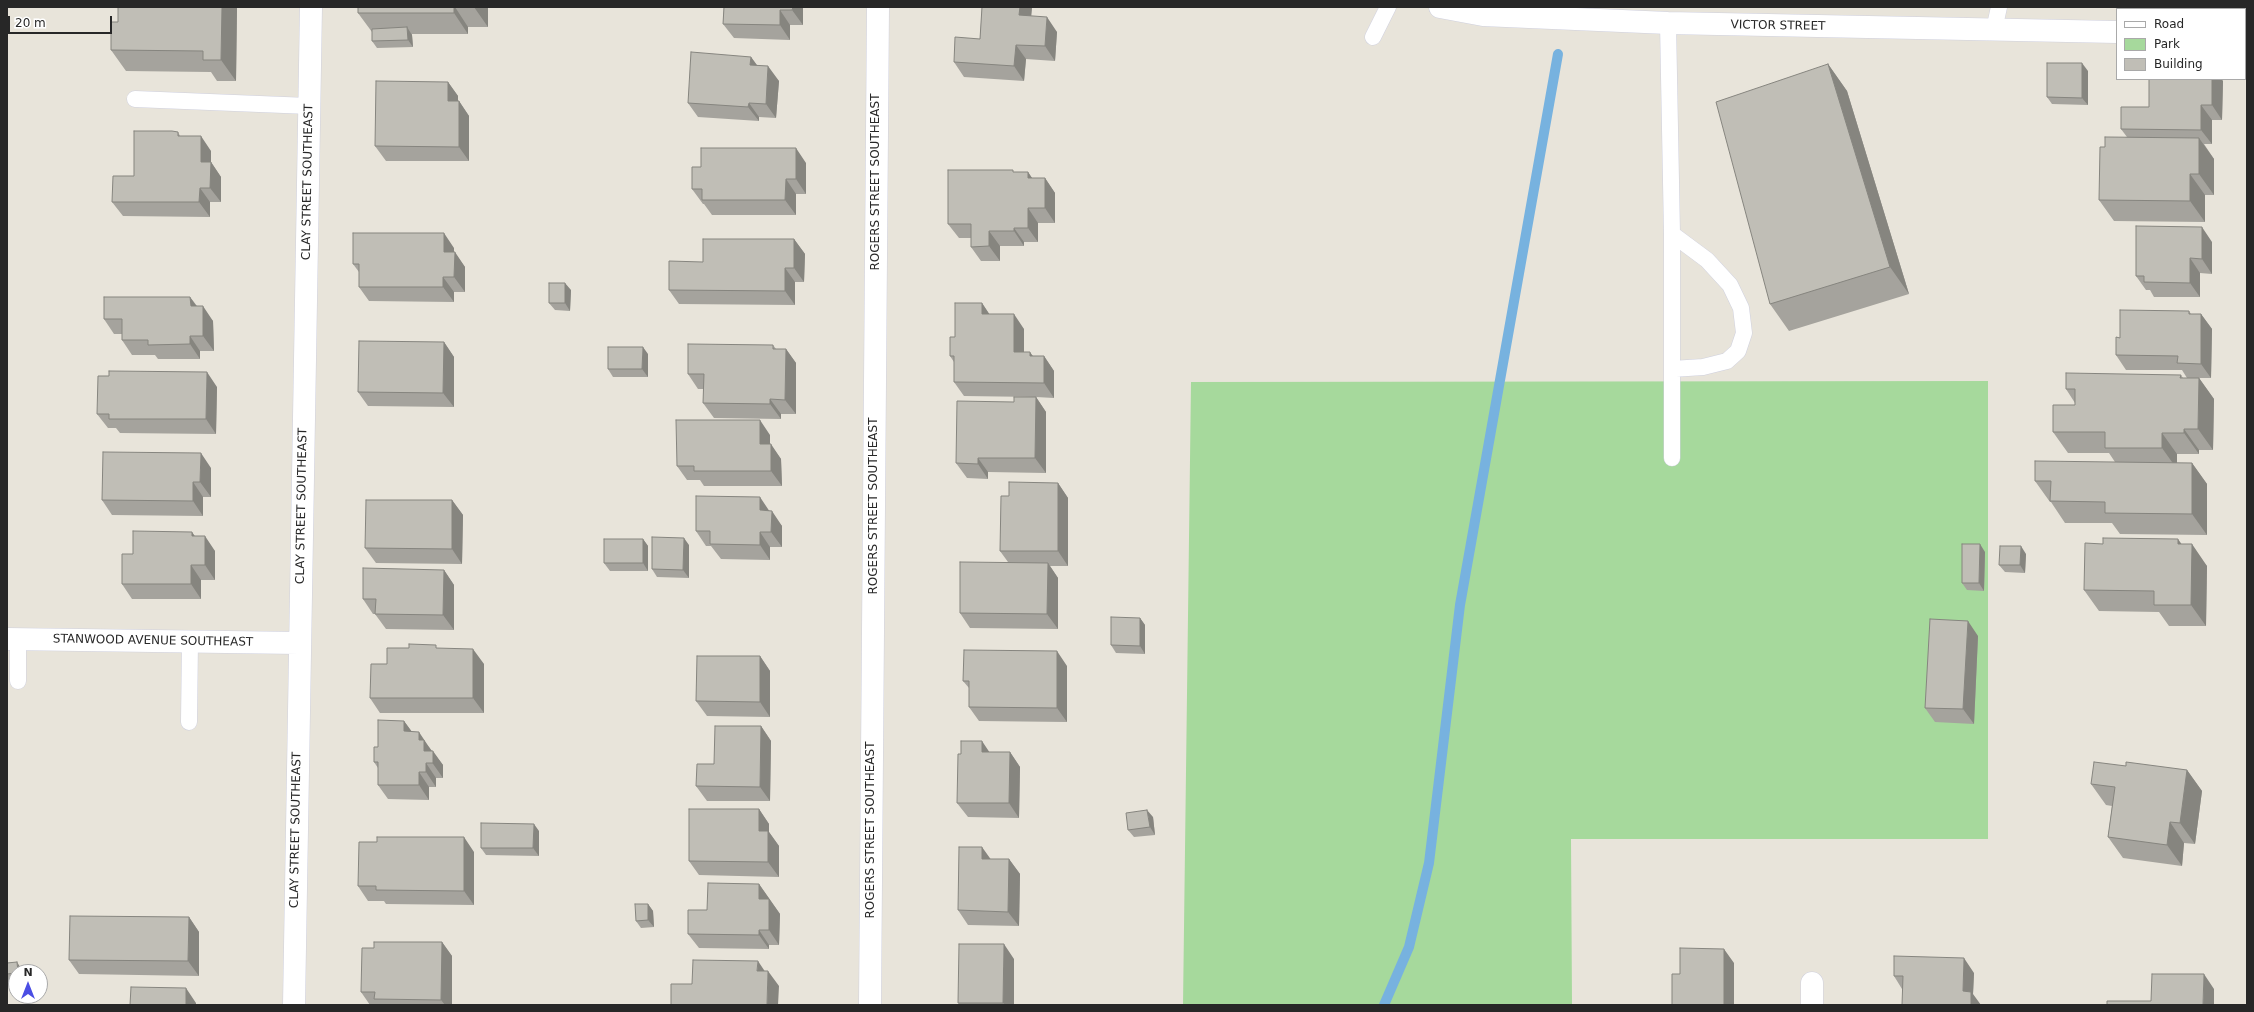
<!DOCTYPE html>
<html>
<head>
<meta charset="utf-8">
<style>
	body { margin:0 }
	#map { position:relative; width:2254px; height:1012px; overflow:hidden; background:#e8e4da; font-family:"DejaVu Sans",sans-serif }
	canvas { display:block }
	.frame { position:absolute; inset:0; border:8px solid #272727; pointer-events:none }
	.legend { position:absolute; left:2116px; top:8px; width:130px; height:72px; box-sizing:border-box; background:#fff; border:1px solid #a9a9a9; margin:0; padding:5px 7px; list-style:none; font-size:12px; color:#272727 }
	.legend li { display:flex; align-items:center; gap:8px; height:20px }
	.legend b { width:20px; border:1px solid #a9a9a9 }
	.north { position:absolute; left:8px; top:964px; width:40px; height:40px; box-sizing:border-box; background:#fff; border:1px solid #a9a9a9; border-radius:50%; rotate:0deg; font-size:11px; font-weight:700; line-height:16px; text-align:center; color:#272727 }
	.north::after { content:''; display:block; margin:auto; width:14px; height:18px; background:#4b4ee4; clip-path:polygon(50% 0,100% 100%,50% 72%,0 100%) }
	.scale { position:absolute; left:8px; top:16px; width:104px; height:18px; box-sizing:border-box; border:2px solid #272727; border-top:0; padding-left:5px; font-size:12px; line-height:14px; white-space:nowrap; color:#272727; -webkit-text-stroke:3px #fff; paint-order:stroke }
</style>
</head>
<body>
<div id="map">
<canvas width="2254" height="1012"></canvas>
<div class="frame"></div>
<ul class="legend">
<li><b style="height:5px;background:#fff"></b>Road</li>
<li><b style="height:11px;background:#a6d99c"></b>Park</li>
<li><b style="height:11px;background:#c0beb6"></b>Building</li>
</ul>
<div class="north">N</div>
<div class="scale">20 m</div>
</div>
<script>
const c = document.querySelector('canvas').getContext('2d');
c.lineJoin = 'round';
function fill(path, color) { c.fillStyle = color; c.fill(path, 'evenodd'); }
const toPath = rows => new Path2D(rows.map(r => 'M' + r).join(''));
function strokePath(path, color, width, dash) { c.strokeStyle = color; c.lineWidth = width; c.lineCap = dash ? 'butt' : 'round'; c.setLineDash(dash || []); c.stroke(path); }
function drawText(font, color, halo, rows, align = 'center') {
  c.font = font + ' "DejaVu Sans",sans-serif'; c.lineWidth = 3; c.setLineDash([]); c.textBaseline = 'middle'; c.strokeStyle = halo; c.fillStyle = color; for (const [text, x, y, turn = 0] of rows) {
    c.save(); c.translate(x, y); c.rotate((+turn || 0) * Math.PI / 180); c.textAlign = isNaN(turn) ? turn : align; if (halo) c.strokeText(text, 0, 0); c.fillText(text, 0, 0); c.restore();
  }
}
const green = toPath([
	[1988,381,1988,839,1571,839,1572,1005,1183,1005,1191,382]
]);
const stream = toPath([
	[1384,1005,1409,947,1429,863,1460,605,1558,54]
]);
const service = toPath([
	[2125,7,2125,9],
	[2160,7,2160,9],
	[1668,23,1672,234,1672,458],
	[1994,30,1999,7],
	[1373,37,1388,7],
	[135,99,309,106],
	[1672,234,1707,260,1730,285,1741,308,1744,333,1738,351,1727,361,1703,367,1672,369],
	[18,681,18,639],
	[189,722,190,641]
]);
const minor = toPath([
	[1440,7,1483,15,1668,23,2117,32],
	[2245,34,2247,34],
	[7,639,299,643],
	[294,1005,311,7],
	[870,1005,878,7],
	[1812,1005,1812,983]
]);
const wall = toPath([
	[118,7,236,7,237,8,236,81,217,81,211,72,126,71,111,50,118,22],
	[358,7,488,7,488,27,468,27,468,34,412,34,412,35,413,47,377,48,372,41,372,32,358,13],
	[724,7,803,7,803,25,790,25,790,40,734,38,723,24],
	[982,7,1032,7,1031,16,1057,32,1055,61,1026,59,1024,81,964,77,954,62,980,39],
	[751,57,757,65,779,81,776,118,759,117,759,121,698,117,688,103],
	[1828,64,1847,91,1909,294,1789,331,1770,304],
	[2088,71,2088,105,2052,104,2047,97],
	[2149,79,2221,79,2223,81,2222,120,2212,120,2212,144,2204,144,2214,159,2214,195,2205,195,2205,222,2114,221,2099,200,2105,147,2127,137,2121,129,2149,107],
	[448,82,458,96,458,101,459,101,469,116,469,161,386,161,375,146],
	[178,132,180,136,211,151,211,162,221,177,221,202,210,202,210,217,123,216,112,202,134,176],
	[806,163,806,194,796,194,796,215,712,215,704,204,703,204,692,189],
	[1015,172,1028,172,1032,178,1045,178,1055,193,1055,223,1038,223,1038,242,1024,242,1024,246,1000,246,1000,261,981,261,971,247,971,238,959,238,948,224],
	[794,239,805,254,804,282,795,282,795,305,679,304,669,290,703,262],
	[2212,242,2212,274,2200,273,2200,297,2154,297,2150,290,2146,290,2136,276],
	[454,248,454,252,465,267,465,292,454,292,454,302,369,301,359,287,359,272,353,264],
	[571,290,570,311,555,310,549,303],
	[190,297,197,306,213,321,214,351,200,351,200,359,158,359,155,355,132,355,122,340,122,334,114,334,104,319],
	[982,303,989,314,1024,329,1024,352,1033,356,1044,356,1054,371,1054,398,1036,397,1046,412,1046,473,988,472,988,479,967,478,956,463,1014,402,1035,397,964,396,954,382,954,362,950,356,955,337],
	[2189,311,2191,314,2201,314,2212,329,2211,378,2199,378,2214,399,2213,450,2199,450,2199,454,2177,454,2177,463,2192,463,2207,484,2207,535,2120,534,2112,523,2065,523,2051,502,2050,502,2035,481,2115,462,2109,453,2068,453,2053,432,2075,405,2075,403,2066,389,2181,375,2183,378,2187,378,2182,370,2126,370,2116,355,2120,338],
	[444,342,454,357,454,407,368,406,358,392],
	[773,345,776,349,786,349,796,363,796,414,781,414,781,419,714,418,703,403,704,389,698,389,688,374],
	[648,354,648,377,613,377,608,369],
	[217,387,216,434,120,433,116,428,108,428,97,414],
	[770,435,770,444,781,459,782,486,704,486,700,480,687,480,677,466],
	[211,468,211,497,203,497,203,516,112,515,102,500],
	[1058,483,1068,498,1068,566,1050,566,1058,578,1058,629,970,628,960,613,1008,562,1000,551,1009,496],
	[452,500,463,515,462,564,376,563,365,548],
	[769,511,782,526,782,547,770,547,770,560,721,559,711,546,706,546,696,531],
	[195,536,215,551,215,580,201,580,201,599,132,599,122,584,133,554],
	[643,539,648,546,648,571,610,571,604,563],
	[2103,544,2182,544,2207,566,2206,626,2169,626,2159,612,2099,611,2084,590],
	[689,545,689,578,657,577,652,569],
	[1985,552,1984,591,1967,590,1962,583],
	[2026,554,2025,573,2005,572,1999,565],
	[444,570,454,585,454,630,386,629,375,614,373,614,363,599],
	[1140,618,1145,625,1145,654,1116,653,1111,645],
	[1978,636,1974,724,1935,722,1925,708],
	[438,648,484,664,484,713,380,713,370,698],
	[760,656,770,671,770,717,707,716,696,701],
	[1067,666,1067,722,979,721,969,707,969,688,963,681],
	[404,721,412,732,429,747,443,765,443,778,436,778,436,787,429,787,429,800,388,799,378,785,378,768,374,762,378,747],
	[761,726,771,741,770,801,707,801,696,786,714,764],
	[990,752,1010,752,1020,767,1019,818,968,817,957,803],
	[2126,766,2187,770,2202,791,2195,844,2184,843,2182,866,2123,858,2108,837,2112,806,2106,805,2091,784],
	[759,809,769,824,769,832,779,846,779,877,699,875,689,861],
	[1153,817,1155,835,1134,837,1128,830],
	[539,831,539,856,486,855,481,848],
	[474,852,474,905,386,904,384,901,368,901,358,886],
	[991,859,1009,859,1020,874,1019,926,968,925,958,910],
	[759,884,780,914,779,945,769,945,769,949,699,948,688,934,707,910],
	[648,904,653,911,654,927,641,928,636,921],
	[189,917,199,932,199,976,79,974,69,960],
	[442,942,452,956,452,1005,370,1005,361,992,374,948],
	[1014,959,1014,1005,960,1005,958,1003],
	[7,963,22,970,22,972,16,972,16,981,7,982],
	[1974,973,1973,994,1902,989,1894,976]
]);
const shadedWall = toPath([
	[222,7,236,7,237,8,236,81,221,60],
	[454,7,455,7,468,27,468,34,454,13],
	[474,7,488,7,488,27],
	[793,7,803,7,803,25,792,10],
	[1020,7,1032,7,1030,30,1019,15],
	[780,10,790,25,790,40,780,25],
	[1047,17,1057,32,1055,61,1045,46],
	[407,27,412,35,413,47,408,40],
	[1016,45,1026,59,1024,81,1014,66],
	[751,57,761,71,750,65],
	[2082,63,2088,71,2088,105,2082,98],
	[1828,64,1847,91,1909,294,1890,267],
	[768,66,779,81,776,118,766,104],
	[2212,79,2221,79,2223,81,2222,120,2212,105],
	[448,82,458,96,458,116,448,101],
	[459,101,469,116,469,161,459,147],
	[749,103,759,117,759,121,748,107],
	[2201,105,2212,120,2212,144,2201,130],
	[201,136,211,151,211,162,221,177,221,202,210,188,201,162],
	[2199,138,2214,159,2214,195,2199,174],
	[796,148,806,163,806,194,796,179],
	[1028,172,1038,187,1028,178],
	[2190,174,2205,195,2205,222,2190,201],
	[1045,178,1055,193,1055,223,1045,208],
	[786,179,796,194,796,215,785,200],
	[200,188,210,202,210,217,199,202],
	[1028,208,1038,223,1038,242,1028,228],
	[2202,227,2212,242,2212,274,2202,259],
	[1014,228,1024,242,1024,246,1014,231],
	[989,231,1000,246,1000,261,989,246],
	[444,233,454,248,454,267,444,252],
	[794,239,805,254,804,282,794,268],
	[455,252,465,267,465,292,454,277],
	[2190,258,2200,273,2200,297,2190,283],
	[785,268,795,282,795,305,785,291],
	[443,277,454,292,454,302,443,287],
	[565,283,571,290,570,311,565,303],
	[190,297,200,311,191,306],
	[982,303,992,318,982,314],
	[203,306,213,321,214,351,203,336],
	[1014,314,1024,329,1024,366,1014,352],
	[2201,314,2212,329,2211,378,2201,364],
	[190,336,200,351,200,359,190,344],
	[444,342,454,357,454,407,443,393],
	[643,347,648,354,648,377,642,369],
	[786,349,796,363,796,414,785,400],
	[1030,352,1040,366,1030,356],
	[1044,356,1054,371,1054,398,1044,383],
	[207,372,217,387,216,434,206,419],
	[2199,378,2214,399,2213,450,2198,429],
	[1036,397,1046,412,1046,473,1035,458],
	[770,399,781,414,781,419,770,404],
	[760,420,770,435,770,459,760,444],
	[2184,429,2199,450,2199,454,2184,433],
	[2162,433,2177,454,2177,469,2162,448],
	[771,444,781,459,782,486,771,471],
	[201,453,211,468,211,497,200,482],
	[978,458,988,472,988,479,978,464],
	[2192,463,2207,484,2207,535,2192,514],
	[193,482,203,497,203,516,193,501],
	[1058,483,1068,498,1068,566,1058,551],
	[760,497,770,512,760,510],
	[452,500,463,515,462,564,452,549],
	[772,511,782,526,782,547,771,532],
	[192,532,202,546,192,536],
	[760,532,770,547,770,560,760,545],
	[205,536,215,551,215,580,205,565],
	[684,538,689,545,689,578,683,570],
	[643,539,648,546,648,571,643,563],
	[2178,539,2192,559,2192,544,2207,566,2206,626,2191,605,2178,544],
	[1980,544,1985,552,1984,591,1979,583],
	[2021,546,2026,554,2025,573,2020,565],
	[1048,563,1058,578,1058,629,1047,614],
	[191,565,201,580,201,599,191,584],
	[444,570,454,585,454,630,443,615],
	[1140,618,1145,625,1145,654,1140,646],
	[1968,621,1978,636,1974,724,1963,709],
	[473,649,484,664,484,713,473,698],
	[1057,651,1067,666,1067,722,1057,708],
	[760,656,770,671,770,717,760,702],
	[404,721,415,736,404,731],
	[761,726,771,741,770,801,760,787],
	[419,732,433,753,433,751,443,765,443,778,424,751,419,740],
	[982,741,992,756,982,752],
	[1010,752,1020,767,1019,818,1009,803],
	[426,763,436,778,436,787,426,772],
	[2187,770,2202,791,2195,844,2180,823],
	[419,772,429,787,429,800,419,785],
	[759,809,769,824,769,832,779,846,779,877,768,862,759,831],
	[1147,810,1153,817,1155,835,1150,827],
	[2170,822,2184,843,2182,866,2167,845],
	[534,824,539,831,539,856,533,848],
	[464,837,474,852,474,905,464,891],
	[982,847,992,861,982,859],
	[1009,859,1020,874,1019,926,1008,912],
	[759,884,780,914,779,945,769,930,759,899],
	[648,904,653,911,654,927,648,920],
	[189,917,199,932,199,976,188,961],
	[759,930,769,945,769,949,759,935],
	[442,942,452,956,452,1005,445,1005,441,1000],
	[1004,944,1014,959,1014,1005,1005,1005,1003,1003],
	[1724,949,1734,963,1734,1005,1724,1005],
	[1964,958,1974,973,1973,994,1981,1005,1971,1005,1963,991],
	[758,961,768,976,757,971],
	[17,962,22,970,22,972,18,972],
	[768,971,779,986,778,1005,767,1005],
	[2204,974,2214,989,2214,1005,2203,1005],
	[186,988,196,1003,196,1005,186,1005]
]);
const building = toPath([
	[118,7,222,7,221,60,203,60,203,51,111,50,111,22,118,22,118,7],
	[358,7,454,7,454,13,358,13,358,7],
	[724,7,793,7,792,10,780,10,780,25,723,24,724,7],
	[982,7,1020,7,1019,15,1047,17,1045,46,1016,45,1014,66,954,62,955,37,980,39,982,7],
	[407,27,408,40,372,41,372,29,407,27],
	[691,52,751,57,750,65,768,66,766,104,749,103,748,107,688,103,691,52],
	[2047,63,2082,63,2082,98,2047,97,2047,63],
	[1828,64,1890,267,1770,304,1716,102,1828,64],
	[2149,79,2212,79,2212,105,2201,105,2201,130,2121,129,2121,107,2149,107,2149,79],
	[376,81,448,82,448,101,459,101,459,147,375,146,376,81],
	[134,131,172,131,178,132,178,136,201,136,201,162,211,162,210,188,200,188,199,202,112,202,113,176,134,176,134,131],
	[2105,137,2199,138,2199,174,2190,174,2190,201,2099,200,2100,147,2105,147,2105,137],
	[701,148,796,148,796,179,786,179,785,200,702,200,702,189,692,189,692,167,701,167,701,148],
	[948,170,1013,170,1013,172,1028,172,1028,178,1045,178,1045,208,1028,208,1028,228,1014,228,1014,231,989,231,989,246,971,247,971,224,948,224,948,170],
	[2136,226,2202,227,2202,259,2190,258,2190,283,2144,282,2144,276,2136,276,2136,226],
	[353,233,444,233,444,252,455,252,454,277,443,277,443,287,359,287,359,264,353,264,353,233],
	[703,239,794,239,794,268,785,268,785,291,669,290,669,261,703,262,703,239],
	[549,283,565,283,565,303,549,303,549,283],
	[104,297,190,297,191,306,203,306,203,336,190,336,190,344,148,345,148,340,122,340,122,319,104,319,104,297],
	[955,303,982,303,982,314,1014,314,1014,352,1030,352,1030,356,1044,356,1044,383,954,382,954,356,950,356,950,337,955,337,955,303],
	[2120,310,2189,311,2189,314,2201,314,2201,364,2177,363,2178,356,2116,355,2116,337,2120,338,2120,310],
	[359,341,444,342,443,393,358,392,359,341],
	[688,344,773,345,773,349,786,349,785,400,770,399,770,404,703,403,704,374,688,374,688,344],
	[608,347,643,347,642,369,608,369,608,347],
	[109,371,207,372,206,419,109,419,109,414,97,414,98,376,109,376,109,371],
	[2066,373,2181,375,2180,378,2199,378,2198,429,2184,429,2184,433,2162,433,2162,448,2105,448,2105,432,2053,432,2053,405,2075,405,2075,389,2066,389,2066,373],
	[1014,397,1036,397,1035,458,978,458,978,464,956,463,957,401,1014,402,1014,397],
	[676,420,760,420,760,444,771,444,771,471,694,471,694,466,677,466,676,420],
	[103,452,201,453,200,482,193,482,193,501,102,500,103,452],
	[2035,461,2192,463,2192,514,2105,513,2105,502,2050,501,2051,481,2035,481,2035,461],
	[1009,482,1058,483,1058,551,1000,551,1001,496,1009,496,1009,482],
	[696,496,760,497,760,510,772,511,771,532,760,532,760,545,710,544,710,531,696,531,696,496],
	[366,500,452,500,452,549,365,548,366,500],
	[133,531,192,532,192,536,205,536,205,565,191,565,191,584,122,584,122,554,133,554,133,531],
	[652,537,684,538,683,570,652,569,652,537],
	[2103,538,2178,539,2178,544,2192,544,2191,605,2154,605,2154,591,2084,590,2085,543,2103,544,2103,538],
	[604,539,643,539,643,563,604,563,604,539],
	[1962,544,1980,544,1979,583,1962,583,1962,544],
	[2000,546,2021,546,2020,565,1999,565,2000,546],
	[960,562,1048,563,1047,614,960,613,960,562],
	[363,568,444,570,443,615,375,614,376,599,363,599,363,568],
	[1111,617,1140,618,1140,646,1111,645,1111,617],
	[1930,619,1968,621,1963,709,1925,708,1930,619],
	[409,644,436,645,436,648,473,649,473,698,370,698,371,664,387,664,387,648,409,648,409,644],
	[964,650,1057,651,1057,708,969,707,969,681,963,681,964,650],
	[697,656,760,656,760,702,696,701,697,656],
	[378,720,404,721,404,731,419,732,419,740,424,740,424,751,433,751,433,763,426,763,426,772,419,772,419,785,378,785,378,762,374,762,374,747,378,747,378,720],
	[715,726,761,726,760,787,696,786,697,764,714,764,715,726],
	[961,741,982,741,982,752,1010,752,1009,803,957,803,958,754,961,754,961,741],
	[2094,762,2126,766,2126,762,2187,770,2180,823,2170,822,2167,845,2108,837,2115,787,2091,784,2094,762],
	[689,809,759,809,759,831,768,831,768,862,689,861,689,809],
	[1147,810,1150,827,1128,830,1126,813,1147,810],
	[481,823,534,824,533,848,481,848,481,823],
	[377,837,464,837,464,891,376,890,376,886,358,886,359,842,377,842,377,837],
	[959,847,982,847,982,859,1009,859,1008,912,958,910,959,847],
	[708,883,759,884,759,899,769,899,769,930,759,930,759,935,688,934,688,910,707,910,708,883],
	[635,904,648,904,648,920,636,921,635,904],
	[70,916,189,917,188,961,69,960,70,916],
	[374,942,442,942,441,1000,374,999,375,992,361,992,362,948,374,948,374,942],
	[959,944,1004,944,1003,1003,958,1003,959,944],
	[1680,948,1724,949,1724,1005,1672,1005,1672,974,1680,974,1680,948],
	[1894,956,1964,958,1963,991,1971,992,1971,1005,1902,1005,1903,976,1894,976,1894,956],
	[693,960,758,961,757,971,768,971,767,1005,671,1005,671,984,692,984,693,960],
	[17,962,18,972,16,972,16,973,7,974,7,963,17,962],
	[2152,974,2204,974,2203,1005,2107,1005,2107,1001,2151,1001,2152,974],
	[131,987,186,988,186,1005,130,1005,131,987]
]);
const streetNames = [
	["VICTOR STREET",1778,26,1],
	["CLAY STREET SOUTHEAST",308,182,-89],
	["ROGERS STREET SOUTHEAST",876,182,-90],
	["CLAY STREET SOUTHEAST",302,506,-89],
	["ROGERS STREET SOUTHEAST",874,506,-90],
	["STANWOOD AVENUE SOUTHEAST",153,641,1],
	["CLAY STREET SOUTHEAST",296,830,-89],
	["ROGERS STREET SOUTHEAST",871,830,-90]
];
fill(green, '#a6d99c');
strokePath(stream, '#77b2df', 10);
strokePath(service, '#cfd0de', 17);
strokePath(minor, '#cfd0de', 23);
strokePath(service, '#fff', 16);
strokePath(minor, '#fff', 22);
fill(wall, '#a5a39d');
fill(shadedWall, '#86857f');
fill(building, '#c0beb6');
strokePath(building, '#86857f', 1);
drawText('12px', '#272727', '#fff', streetNames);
</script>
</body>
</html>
